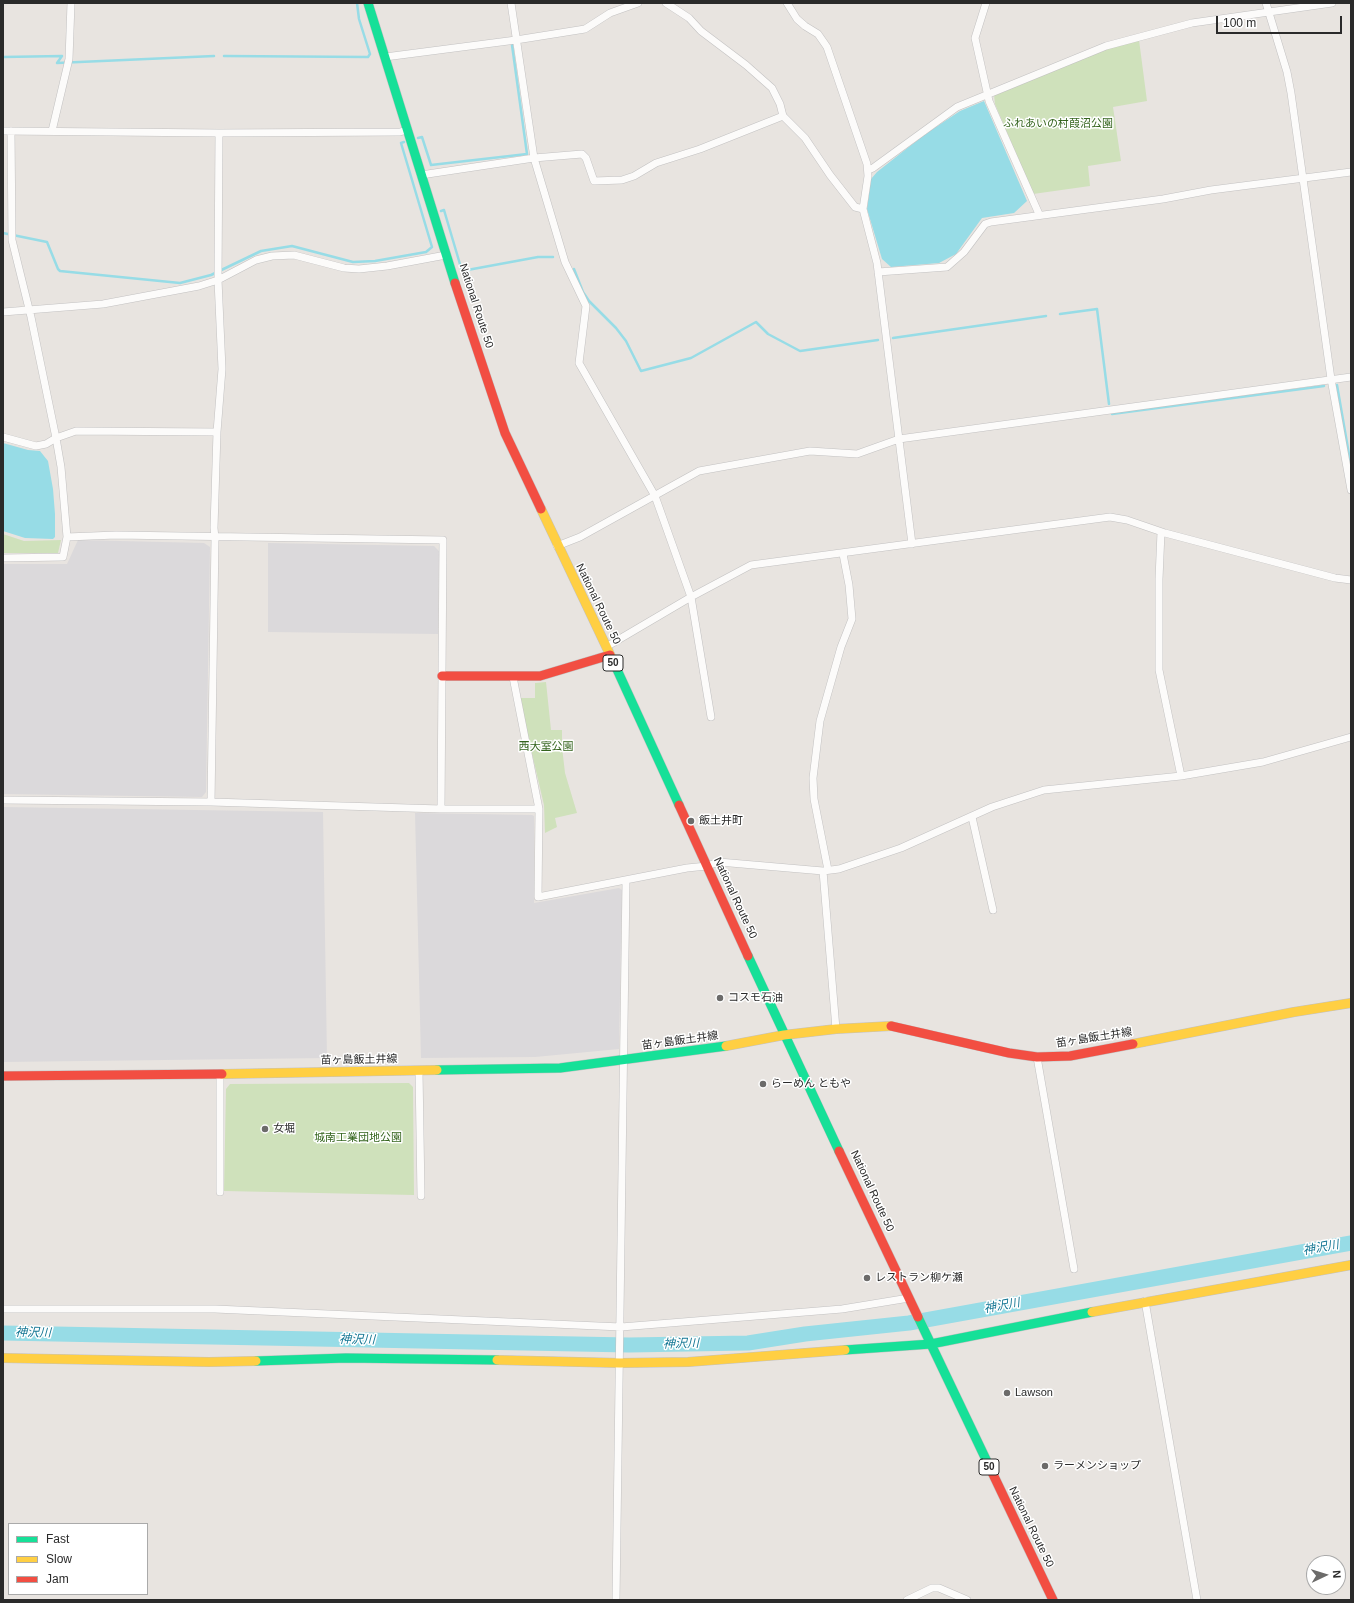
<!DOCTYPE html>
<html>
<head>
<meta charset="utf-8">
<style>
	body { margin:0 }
	#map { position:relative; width:1354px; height:1603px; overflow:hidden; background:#e8e4e0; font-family:Helvetica,sans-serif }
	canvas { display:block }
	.frame { position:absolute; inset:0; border:4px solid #2a2a2a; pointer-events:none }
	.legend { position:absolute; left:8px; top:1523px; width:140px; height:72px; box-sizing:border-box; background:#fff; border:1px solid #aaa; margin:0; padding:5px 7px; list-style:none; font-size:12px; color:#2a2a2a }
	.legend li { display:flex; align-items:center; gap:8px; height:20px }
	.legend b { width:20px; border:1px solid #aaa }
	.north { position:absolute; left:1306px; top:1555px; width:40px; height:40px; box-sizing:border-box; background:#fff; border:1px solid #aaa; border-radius:50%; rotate:86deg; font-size:11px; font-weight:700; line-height:16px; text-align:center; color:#2a2a2a }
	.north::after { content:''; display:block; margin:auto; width:14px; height:18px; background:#6c6b6a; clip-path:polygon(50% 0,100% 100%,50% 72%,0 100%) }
	.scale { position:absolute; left:1216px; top:16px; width:126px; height:18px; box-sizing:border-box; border:2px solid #2a2a2a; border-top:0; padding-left:5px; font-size:12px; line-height:14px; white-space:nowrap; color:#2a2a2a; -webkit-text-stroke:3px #fff; paint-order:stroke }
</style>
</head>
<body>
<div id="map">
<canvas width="1354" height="1603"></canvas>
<div class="frame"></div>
<ul class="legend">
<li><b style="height:5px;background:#16e098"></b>Fast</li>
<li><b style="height:5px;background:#ffcf43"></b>Slow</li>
<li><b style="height:5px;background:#f24e42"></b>Jam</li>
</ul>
<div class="north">N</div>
<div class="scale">100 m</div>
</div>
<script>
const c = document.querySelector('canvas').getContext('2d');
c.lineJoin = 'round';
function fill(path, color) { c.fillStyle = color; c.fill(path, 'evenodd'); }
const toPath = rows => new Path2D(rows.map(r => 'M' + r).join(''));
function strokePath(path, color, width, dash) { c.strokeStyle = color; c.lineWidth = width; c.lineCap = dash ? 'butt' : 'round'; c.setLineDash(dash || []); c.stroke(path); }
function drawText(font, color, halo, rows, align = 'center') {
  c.font = font + ' Helvetica,"Noto Sans JP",sans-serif'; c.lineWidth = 3; c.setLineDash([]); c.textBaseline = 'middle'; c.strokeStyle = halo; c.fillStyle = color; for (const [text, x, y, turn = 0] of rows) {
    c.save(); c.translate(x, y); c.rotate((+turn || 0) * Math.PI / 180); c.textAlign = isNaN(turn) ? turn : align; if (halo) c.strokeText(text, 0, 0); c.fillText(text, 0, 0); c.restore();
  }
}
const industrial = toPath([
	[78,540,204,543,210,547,206,792,202,797,3,794,3,564,67,564],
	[268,543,434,546,439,551,438,634,268,632],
	[3,807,323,812,327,1058,3,1062],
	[415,813,532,815,534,816,534,903,619,888,622,890,619,1049,535,1057,421,1058]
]);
const green = toPath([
	[1139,40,1147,101,1113,107,1121,161,1088,166,1090,186,1033,194,995,104,994,95,1107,48],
	[3,534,24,541,61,540,58,553,3,553],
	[546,682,551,730,562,730,562,747,565,773,577,813,555,818,557,827,545,833,544,805,519,698,535,698,535,683],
	[409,1083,413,1087,414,1195,224,1191,226,1089,230,1084]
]);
const water = toPath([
	[984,101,1027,201,1014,213,982,218,956,254,939,263,891,267,882,259,867,209,871,179,877,172,924,135,960,111],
	[3,443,28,450,40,451,48,461,53,489,55,514,55,537,53,539,25,538,3,531]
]);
const stream = toPath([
	[224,56,368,57,370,54,359,19,357,3],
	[3,57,62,56,57,63,214,56],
	[418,138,422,137,431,165,527,154,512,45],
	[441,211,444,210,462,271,538,257,553,257],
	[3,233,47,242,58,269,60,271,180,283,211,275,261,251,292,246,353,262,375,261,426,252,432,247,401,143,404,142],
	[574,269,583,292,589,301,616,328,626,341,641,371,691,358,756,322,768,334,800,351,878,340],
	[1060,314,1097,309,1109,404],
	[893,338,1046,316],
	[1337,385,1351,466],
	[1112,414,1324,386]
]);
const river = toPath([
	[3,1333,629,1345,748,1343,805,1334,909,1323,1351,1243]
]);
const street = toPath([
	[511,3,534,158,565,262,586,306,579,363,655,496,691,597,711,717],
	[666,3,689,18,701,31,746,65,772,88,780,104,783,116,805,138,830,175,855,207,863,209],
	[787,3,797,19,805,26,818,34,827,47,867,164,868,176,863,209,877,263,912,544],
	[986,3,975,38,989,101,1039,214],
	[1266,3,1287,72,1291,93,1331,379,1351,490],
	[385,57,516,40,585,29,610,13,638,3],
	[3,131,219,133,400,132,407,130],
	[52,131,69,59,71,3],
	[868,170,873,168,957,107,1106,46,1192,23,1332,3],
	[421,175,534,158,582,154,586,158,594,181,622,180,634,176,656,163,700,149,783,116],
	[878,272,947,267,964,252,985,224,991,222,1163,199,1211,190,1351,172],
	[3,312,103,304,199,286,218,280,256,260,272,256,294,255,344,268,359,269,387,266,446,255],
	[3,437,36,446,46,444,56,438,76,431,217,432],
	[1161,532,1159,579,1159,670,1181,776],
	[67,537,116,535,443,540,441,809],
	[557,546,580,537,699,471,810,451,857,454,899,439,1351,377],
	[3,558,63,557,67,537,61,467,56,438,31,317,12,240,11,131],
	[606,647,691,597,751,565,1110,517,1127,520,1165,533,1335,578,1351,580],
	[513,677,539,809],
	[3,800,211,802,441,809,539,809,538,897,687,868,707,866,719,862,823,871,839,869,901,848,992,807,1044,790,1181,776,1263,762,1351,737],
	[211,802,215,538,214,528,217,432,222,369,218,280,219,133],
	[972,817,993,910],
	[828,870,814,799,813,778,820,721,841,647,852,619,849,585,843,554],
	[823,871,836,1029],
	[1037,1057,1074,1269],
	[419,1071,421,1196],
	[220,1074,220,1192],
	[1145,1301,1197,1600],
	[3,1309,215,1309,621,1327,842,1309,909,1298],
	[616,1600,626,881],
	[907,1600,932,1588,939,1588,967,1600]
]);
const fast = toPath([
	[368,3,455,283],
	[614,663,679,805],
	[748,956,839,1151],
	[437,1070,560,1068,726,1046],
	[918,1317,991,1470],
	[845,1350,931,1344,1092,1312],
	[256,1361,346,1358,497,1360]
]);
const slow = toPath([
	[541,509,614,663],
	[1133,1044,1294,1012,1351,1003],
	[726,1046,784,1035,836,1029,891,1026],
	[222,1074,437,1070],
	[1092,1312,1351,1265],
	[3,1358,209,1362,256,1361],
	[497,1360,620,1363,688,1362,845,1350]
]);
const jam = toPath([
	[455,283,505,433,541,509],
	[442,676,540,676,610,655],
	[679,805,748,956],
	[891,1026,1009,1053,1037,1057,1070,1056,1133,1044],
	[3,1076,222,1074],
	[839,1151,918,1317],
	[991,1470,1053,1600]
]);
const markers = [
	[691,821,4,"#6c6b6a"],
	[720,998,4,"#6c6b6a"],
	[763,1084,4,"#6c6b6a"],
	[265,1129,4,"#6c6b6a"],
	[867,1278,4,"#6c6b6a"],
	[1007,1393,4,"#6c6b6a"],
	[1045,1466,4,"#6c6b6a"]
];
const shields = [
	[613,663,20],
	[989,1467,20]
];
const shieldNames = [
	["50",613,663],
	["50",989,1467]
];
const parkNames = [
	["ふれあいの村葭沼公園",1058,124],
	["西大室公園",546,747],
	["城南工業団地公園",358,1138]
];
const streetNames = [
	["National Route 50",476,306,72],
	["National Route 50",598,604,64],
	["National Route 50",735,898,65],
	["苗ヶ島飯土井線",1094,1038,-9],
	["苗ヶ島飯土井線",680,1041,-8],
	["苗ヶ島飯土井線",359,1060,-1],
	["National Route 50",872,1191,65],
	["National Route 50",1031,1527,64]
];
const poiNames = [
	["飯土井町",699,821],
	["コスモ石油",728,998],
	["らーめん ともや",771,1084],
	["女堀",273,1129],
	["レストラン柳ケ瀬",875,1278],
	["Lawson",1015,1393],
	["ラーメンショップ",1053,1466]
];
const waterNames = [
	["神沢川",1321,1248,-10],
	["神沢川",1002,1306,-10],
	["神沢川",33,1333,1],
	["神沢川",357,1340,1],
	["神沢川",681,1344,-1]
];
fill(industrial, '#dbd9db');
fill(green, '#cfe1bb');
fill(water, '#97dce6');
strokePath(stream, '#97dce6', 2.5);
strokePath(river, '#97dce6', 15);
strokePath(street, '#c2c1c1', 8);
strokePath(fast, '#c2c1c1', 10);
strokePath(slow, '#c2c1c1', 10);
strokePath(jam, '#c2c1c1', 10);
strokePath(street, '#fcfbfa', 7);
strokePath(fast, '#16e098', 9);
strokePath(slow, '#ffcf43', 9);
strokePath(jam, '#f24e42', 9);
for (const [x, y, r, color] of markers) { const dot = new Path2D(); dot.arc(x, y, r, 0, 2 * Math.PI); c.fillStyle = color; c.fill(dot); strokePath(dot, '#fff', 1.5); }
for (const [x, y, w] of shields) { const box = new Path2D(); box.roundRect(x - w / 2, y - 8, w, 16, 3); c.fillStyle = '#fff'; c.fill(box); strokePath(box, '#2a2a2a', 1); }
drawText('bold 10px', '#2a2a2a', null, shieldNames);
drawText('11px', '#34641d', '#fff', parkNames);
drawText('11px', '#2a2a2a', '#fff', streetNames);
drawText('11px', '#2a2a2a', '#fff', poiNames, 'left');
drawText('italic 12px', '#147794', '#fff', waterNames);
</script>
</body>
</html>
